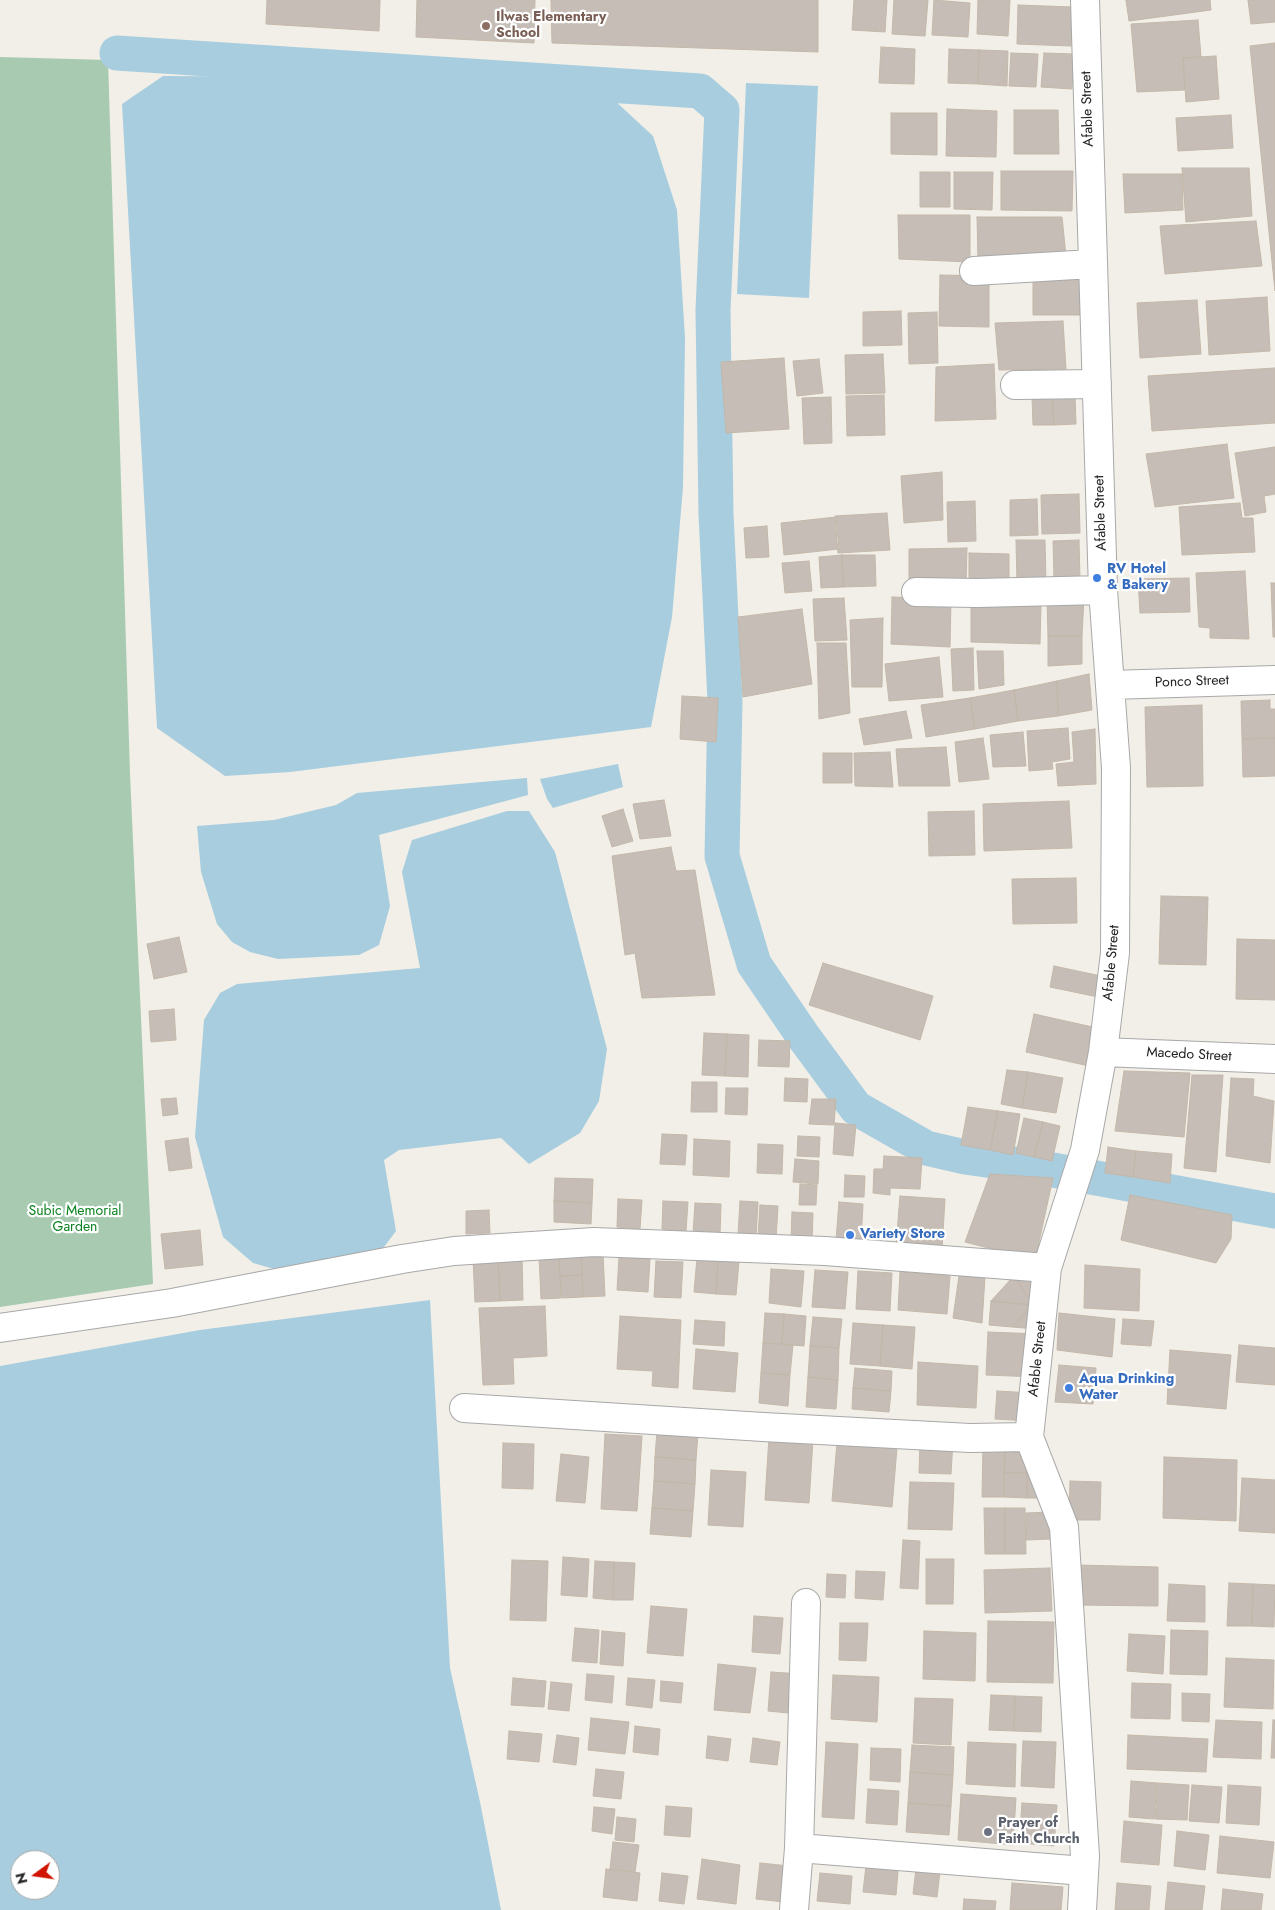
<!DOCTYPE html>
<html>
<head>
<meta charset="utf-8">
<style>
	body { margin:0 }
	#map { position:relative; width:1275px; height:1910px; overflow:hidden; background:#f1efe7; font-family:Jost,sans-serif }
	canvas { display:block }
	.north { position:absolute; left:10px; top:1850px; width:50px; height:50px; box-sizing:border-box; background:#fff; border:1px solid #a6a6a6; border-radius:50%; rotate:256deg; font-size:14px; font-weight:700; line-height:20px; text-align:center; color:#212121 }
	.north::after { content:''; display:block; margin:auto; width:18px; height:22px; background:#d11400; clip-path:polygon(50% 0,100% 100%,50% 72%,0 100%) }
</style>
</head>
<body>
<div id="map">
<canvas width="1275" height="1910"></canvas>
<div class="north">N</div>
</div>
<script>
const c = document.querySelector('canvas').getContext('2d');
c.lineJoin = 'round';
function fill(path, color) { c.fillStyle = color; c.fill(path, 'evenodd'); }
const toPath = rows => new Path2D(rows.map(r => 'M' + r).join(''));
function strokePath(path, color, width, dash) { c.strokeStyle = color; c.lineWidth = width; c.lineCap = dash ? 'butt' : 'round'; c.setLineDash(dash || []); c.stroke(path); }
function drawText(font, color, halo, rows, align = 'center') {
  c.font = font + ' Jost,sans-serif'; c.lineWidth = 4.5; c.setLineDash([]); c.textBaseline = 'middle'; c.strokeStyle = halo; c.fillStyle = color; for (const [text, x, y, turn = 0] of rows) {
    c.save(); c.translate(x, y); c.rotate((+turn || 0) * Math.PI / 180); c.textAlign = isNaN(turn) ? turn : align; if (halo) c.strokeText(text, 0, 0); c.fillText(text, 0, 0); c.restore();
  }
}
const cemetery = toPath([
	[0,57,108,60,130,774,153,1284,0,1307]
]);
const water = toPath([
	[163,76,335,77,613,99,653,136,677,210,685,338,683,487,672,617,651,727,290,772,225,776,157,728,122,104],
	[746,83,818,86,809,298,737,294],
	[618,764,623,787,553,808,547,799,540,779],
	[527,778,528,795,379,835,390,906,379,945,359,955,278,959,250,952,232,942,217,924,201,872,197,826,274,820,336,805,357,793],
	[507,811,529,811,555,852,607,1049,599,1101,580,1133,529,1164,501,1138,399,1150,384,1160,396,1231,378,1255,285,1272,253,1263,223,1237,195,1137,204,1020,220,993,237,984,420,968,402,872,412,840],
	[430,1300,450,1668,480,1802,501,1910,0,1910,0,1366,200,1330],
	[20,1860,50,1860,50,1890,20,1890]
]);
const canal = toPath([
	[117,53,700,91,722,110,713,310,716,514,725,701,722,856,754,964,803,1036,856,1108,926,1148,965,1157,1042,1168,1275,1211]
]);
const building = toPath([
	[267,0,380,0,379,31,266,24,267,0],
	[417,0,535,0,534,43,416,37,417,0],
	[551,0,818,0,818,52,552,43,551,0],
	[854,0,887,0,885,32,852,30,854,0],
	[894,0,928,0,925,36,892,34,894,0],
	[934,0,970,3,968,37,932,35,934,0],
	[978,0,1010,0,1008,36,977,34,978,0],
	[1126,0,1210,0,1211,10,1129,21,1126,0],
	[1248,0,1275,0,1275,22,1251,24,1248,0],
	[1018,5,1072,7,1071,46,1017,44,1018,5],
	[1198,20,1201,57,1183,58,1185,90,1137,92,1131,24,1198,20],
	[1275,43,1275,291,1250,46,1275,43],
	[881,47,915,49,914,84,879,83,881,47],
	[949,49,979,50,978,84,948,83,949,49],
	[979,50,1008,51,1007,86,978,84,979,50],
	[1011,53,1038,54,1036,87,1009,86,1011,53],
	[1044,53,1074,54,1072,89,1041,87,1044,53],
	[1216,56,1219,99,1186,102,1183,58,1216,56],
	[947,109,997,111,996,157,946,156,947,109],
	[1014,110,1058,110,1059,154,1014,154,1014,110],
	[891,113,937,113,937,155,891,154,891,113],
	[1231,115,1233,148,1178,151,1176,118,1231,115],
	[1182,168,1249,168,1252,216,1186,222,1182,168],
	[1001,171,1073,171,1072,211,1001,210,1001,171],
	[920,172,950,172,950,207,920,207,920,172],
	[954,172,993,172,992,210,954,209,954,172],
	[1123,174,1182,174,1183,210,1125,213,1123,174],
	[898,215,970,215,970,262,899,259,898,215],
	[977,217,1062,217,1066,256,978,261,977,217],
	[1256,221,1262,266,1165,274,1160,226,1256,221],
	[940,275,989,276,989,327,939,326,940,275],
	[1081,276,1081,315,1033,315,1033,277,1081,276],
	[1267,297,1270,351,1209,355,1206,301,1267,297],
	[1197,300,1201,354,1140,358,1137,303,1197,300],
	[901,311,902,345,863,346,863,312,901,311],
	[937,312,938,363,909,364,908,313,937,312],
	[1063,321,1066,369,999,370,995,323,1063,321],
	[883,354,885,393,846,394,845,355,883,354],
	[784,358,789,429,726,433,721,362,784,358],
	[819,359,823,393,797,396,793,361,819,359],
	[994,364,996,419,935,421,936,367,994,364],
	[1275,368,1275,423,1152,431,1148,376,1275,368],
	[884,395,885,435,847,436,846,396,884,395],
	[1075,395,1076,424,1054,425,1052,396,1075,395],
	[1032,396,1052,396,1054,425,1033,425,1032,396],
	[831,397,832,443,804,444,802,398,831,397],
	[1227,444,1234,498,1155,507,1146,454,1227,444],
	[1275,447,1275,494,1264,496,1266,512,1245,516,1235,453,1275,447],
	[942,472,943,520,904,523,901,476,942,472],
	[1079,494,1080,533,1042,534,1041,495,1079,494],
	[1037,499,1038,535,1010,536,1010,500,1037,499],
	[975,501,976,541,948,542,947,502,975,501],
	[1240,503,1242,518,1253,518,1255,552,1182,555,1179,507,1240,503],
	[887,513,890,550,838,553,835,516,887,513],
	[836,517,839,549,784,555,781,523,836,517],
	[767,526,769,557,746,558,744,528,767,526],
	[1016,540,1045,540,1046,583,1017,583,1016,540],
	[1079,540,1080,580,1054,580,1053,541,1079,540],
	[967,548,966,586,909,585,909,549,967,548],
	[969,553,1009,554,1009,586,969,586,969,553],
	[842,555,875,555,876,586,843,587,842,555],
	[842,555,843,587,821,588,819,557,842,555],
	[809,561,812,591,785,593,782,563,809,561],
	[1245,571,1249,639,1210,638,1210,628,1199,627,1196,573,1245,571],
	[1189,578,1190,612,1140,613,1138,579,1189,578],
	[1271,583,1275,583,1275,637,1273,637,1271,583],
	[892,597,951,599,950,647,891,644,892,597],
	[844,598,847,640,815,641,813,599,844,598],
	[1084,598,1082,636,1048,636,1047,599,1084,598],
	[971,601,1041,605,1040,644,971,642,971,601],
	[802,609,812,684,743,697,738,617,802,609],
	[883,618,882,687,852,687,850,620,883,618],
	[1048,636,1082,636,1082,664,1048,666,1048,636],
	[817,643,846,643,850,713,819,719,817,643],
	[973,648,974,690,953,691,951,649,973,648],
	[977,651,1003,651,1004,685,979,689,977,651],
	[939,657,943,697,889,701,885,664,939,657],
	[1089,674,1092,710,1058,716,1057,681,1089,674],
	[1057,681,1058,716,1018,721,1014,690,1057,681],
	[1014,690,1018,721,975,729,970,698,1014,690],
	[682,696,718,698,716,742,680,739,682,696],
	[970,698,975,729,926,737,921,705,970,698],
	[1270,700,1270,709,1275,709,1275,738,1242,739,1241,701,1270,700],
	[1202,705,1203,786,1147,787,1145,707,1202,705],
	[906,711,912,738,864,745,859,719,906,711],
	[1068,728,1070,759,1052,762,1053,769,1029,771,1027,731,1068,728],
	[1095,729,1096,784,1058,786,1056,764,1074,762,1072,732,1095,729],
	[1023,732,1026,766,993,767,990,735,1023,732],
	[983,738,989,779,959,782,955,742,983,738],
	[1275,738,1275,776,1243,777,1242,739,1275,738],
	[946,747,950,786,899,786,896,749,946,747],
	[890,752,893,787,855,786,854,753,890,752],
	[823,753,852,753,852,783,823,783,823,753],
	[664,800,671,836,640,839,633,804,664,800],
	[1069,801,1072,848,984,851,983,804,1069,801],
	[623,809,633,841,612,847,602,816,623,809],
	[974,811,975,855,929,856,928,812,974,811],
	[671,847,676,871,695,870,715,995,642,998,635,953,625,955,612,856,671,847],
	[1076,878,1077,923,1013,924,1012,879,1076,878],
	[1161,896,1208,897,1206,965,1159,964,1161,896],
	[179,937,187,972,154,979,147,944,179,937],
	[1237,939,1275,940,1275,1000,1236,999,1237,939],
	[823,963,933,996,920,1040,809,1005,823,963],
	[1054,966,1101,976,1098,997,1050,987,1054,966],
	[174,1009,176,1040,151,1042,149,1011,174,1009],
	[1034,1014,1097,1028,1089,1066,1026,1052,1034,1014],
	[704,1033,727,1034,725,1076,702,1075,704,1033],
	[727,1034,749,1035,748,1077,725,1076,727,1034],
	[759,1040,790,1041,789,1067,758,1066,759,1040],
	[1007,1070,1028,1072,1022,1108,1001,1104,1007,1070],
	[1124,1071,1190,1073,1184,1137,1115,1131,1124,1071],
	[1028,1072,1063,1078,1056,1113,1022,1108,1028,1072],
	[1192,1075,1223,1075,1216,1172,1184,1168,1192,1075],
	[785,1078,808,1079,807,1102,784,1101,785,1078],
	[1231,1078,1254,1079,1253,1096,1274,1101,1270,1163,1226,1156,1231,1078],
	[692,1082,717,1082,717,1112,691,1112,692,1082],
	[726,1088,748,1088,747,1115,725,1114,726,1088],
	[176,1098,178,1114,163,1116,161,1099,176,1098],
	[812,1099,836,1099,834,1125,809,1124,812,1099],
	[968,1107,998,1111,990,1150,961,1145,968,1107],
	[998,1111,1020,1114,1013,1155,990,1150,998,1111],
	[1024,1118,1043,1122,1034,1157,1016,1153,1024,1118],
	[1043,1122,1060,1126,1052,1161,1034,1157,1043,1122],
	[835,1123,856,1125,853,1156,833,1154,835,1123],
	[662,1134,687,1135,685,1165,660,1164,662,1134],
	[798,1136,820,1137,819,1157,797,1156,798,1136],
	[188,1138,192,1168,169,1171,165,1141,188,1138],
	[694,1139,730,1141,729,1177,693,1175,694,1139],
	[758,1144,783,1145,782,1174,757,1173,758,1144],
	[1108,1147,1136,1151,1133,1177,1105,1173,1108,1147],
	[1136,1151,1172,1154,1170,1183,1133,1177,1136,1151],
	[884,1156,922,1158,920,1189,890,1188,890,1195,873,1193,874,1169,883,1169,884,1156],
	[795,1159,819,1161,818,1184,793,1182,795,1159],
	[990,1174,1053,1178,1035,1260,965,1242,990,1174],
	[845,1175,865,1176,864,1197,844,1197,845,1175],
	[555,1178,593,1179,592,1203,554,1201,555,1178],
	[800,1184,817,1185,816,1205,799,1205,800,1184],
	[1130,1195,1232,1215,1231,1239,1216,1263,1121,1240,1130,1195],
	[900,1196,945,1199,942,1249,896,1246,900,1196],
	[618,1199,642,1200,640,1229,617,1227,618,1199],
	[554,1201,592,1203,591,1224,554,1222,554,1201],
	[663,1201,688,1202,686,1231,662,1229,663,1201],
	[740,1201,758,1202,756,1236,738,1235,740,1201],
	[839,1202,863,1204,861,1242,836,1240,839,1202],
	[695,1203,721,1204,720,1235,693,1234,695,1203],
	[760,1205,778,1206,776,1239,758,1237,760,1205],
	[489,1210,490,1233,466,1234,466,1211,489,1210],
	[792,1212,813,1213,812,1241,791,1240,792,1212],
	[200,1230,203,1265,165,1269,161,1234,200,1230],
	[603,1253,605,1296,583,1297,581,1254,603,1253],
	[581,1254,582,1275,560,1276,559,1255,581,1254],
	[559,1255,561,1298,541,1299,539,1256,559,1255],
	[522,1257,523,1300,500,1301,498,1258,522,1257],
	[619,1257,650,1259,648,1292,617,1290,619,1257],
	[498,1258,500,1301,475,1302,473,1259,498,1258],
	[697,1258,718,1260,716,1294,694,1292,697,1258],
	[718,1260,739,1261,736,1295,716,1294,718,1260],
	[656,1261,683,1262,681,1298,654,1297,656,1261],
	[1085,1265,1140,1269,1139,1311,1084,1308,1085,1265],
	[771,1269,804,1271,801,1307,769,1303,771,1269],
	[815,1270,848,1272,845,1309,812,1307,815,1270],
	[858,1271,892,1273,890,1311,856,1309,858,1271],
	[900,1272,950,1276,947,1314,898,1310,900,1272],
	[582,1275,583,1297,562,1298,560,1276,582,1275],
	[959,1276,985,1277,982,1323,953,1318,959,1276],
	[1011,1279,1016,1279,1033,1305,991,1301,1011,1279],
	[1016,1279,1040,1281,1033,1305,1016,1279],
	[991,1301,1033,1305,1012,1327,989,1325,991,1301],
	[1033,1305,1036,1329,1012,1327,1033,1305],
	[545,1306,547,1356,513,1358,514,1384,483,1385,479,1308,545,1306],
	[765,1313,784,1314,782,1344,763,1343,765,1313],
	[1059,1313,1115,1319,1112,1357,1057,1350,1059,1313],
	[784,1314,806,1316,804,1346,782,1344,784,1314],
	[620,1316,681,1320,678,1388,652,1386,653,1371,617,1369,620,1316],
	[813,1317,842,1319,839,1348,810,1346,813,1317],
	[1123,1319,1154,1321,1151,1346,1121,1344,1123,1319],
	[695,1320,725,1322,724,1346,693,1344,695,1320],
	[853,1323,883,1325,880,1366,850,1364,853,1323],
	[883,1325,915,1327,912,1369,880,1366,883,1325],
	[988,1332,1040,1334,1037,1377,986,1375,988,1332],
	[763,1343,793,1345,790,1375,761,1373,763,1343],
	[1239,1345,1275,1348,1275,1385,1236,1382,1239,1345],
	[810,1346,839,1348,838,1380,808,1377,810,1346],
	[696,1349,738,1353,735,1392,693,1389,696,1349],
	[1170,1350,1231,1355,1226,1409,1167,1404,1170,1350],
	[918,1362,978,1366,976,1408,917,1405,918,1362],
	[1059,1365,1096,1368,1093,1404,1055,1402,1059,1365],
	[855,1368,892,1371,891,1391,853,1388,855,1368],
	[761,1373,790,1375,788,1406,759,1403,761,1373],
	[808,1377,838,1380,836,1409,806,1407,808,1377],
	[853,1388,891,1391,889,1412,852,1409,853,1388],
	[997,1391,1032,1393,1031,1421,995,1419,997,1391],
	[657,1431,698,1434,696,1460,655,1457,657,1431],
	[605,1434,642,1436,637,1511,601,1509,605,1434],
	[769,1437,813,1440,809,1503,765,1500,769,1437],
	[920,1440,953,1441,951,1474,919,1473,920,1440],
	[503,1443,534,1444,533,1489,502,1488,503,1443],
	[837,1443,897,1448,892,1507,832,1501,837,1443],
	[983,1448,1005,1449,1004,1497,982,1497,983,1448],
	[1005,1449,1028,1450,1027,1473,1004,1473,1005,1449],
	[561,1454,589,1457,585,1503,556,1501,561,1454],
	[655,1457,696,1460,695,1484,654,1481,655,1457],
	[1164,1457,1237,1460,1236,1521,1163,1518,1164,1457],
	[711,1470,746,1472,743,1527,708,1525,711,1470],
	[1004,1473,1027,1473,1027,1498,1004,1497,1004,1473],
	[1027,1473,1053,1474,1053,1498,1027,1498,1027,1473],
	[1242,1478,1275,1480,1275,1533,1239,1531,1242,1478],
	[654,1481,695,1484,693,1511,652,1508,654,1481],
	[1070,1481,1101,1482,1100,1520,1069,1520,1070,1481],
	[910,1482,954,1483,952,1530,908,1529,910,1482],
	[652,1508,693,1511,691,1537,650,1534,652,1508],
	[984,1508,1005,1508,1005,1554,985,1554,984,1508],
	[1005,1508,1025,1508,1026,1554,1005,1554,1005,1508],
	[1050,1512,1051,1539,1026,1540,1026,1513,1050,1512],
	[903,1540,920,1541,918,1589,900,1588,903,1540],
	[563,1557,589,1559,587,1597,561,1595,563,1557],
	[926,1559,954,1559,953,1604,926,1604,926,1559],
	[512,1560,548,1561,546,1621,510,1620,512,1560],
	[595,1561,614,1562,613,1600,593,1598,595,1561],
	[614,1562,635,1563,633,1600,613,1600,614,1562],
	[1077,1565,1158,1567,1158,1606,1077,1605,1077,1565],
	[1050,1568,1052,1611,985,1613,984,1570,1050,1568],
	[856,1571,885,1572,883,1600,855,1598,856,1571],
	[827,1574,846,1575,845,1598,826,1597,827,1574],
	[1229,1583,1253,1584,1252,1626,1227,1626,1229,1583],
	[1169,1584,1205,1586,1205,1622,1167,1621,1169,1584],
	[1253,1584,1275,1585,1274,1627,1252,1626,1253,1584],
	[651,1606,687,1609,683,1656,647,1653,651,1606],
	[754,1616,783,1618,780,1654,752,1652,754,1616],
	[988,1621,1054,1622,1053,1683,987,1682,988,1621],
	[840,1623,868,1623,866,1661,839,1660,840,1623],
	[575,1628,599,1630,597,1663,572,1661,575,1628],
	[1171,1630,1208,1631,1207,1675,1170,1674,1171,1630],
	[602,1631,625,1633,623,1666,600,1664,602,1631],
	[924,1631,976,1633,975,1681,923,1679,924,1631],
	[1129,1634,1165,1636,1163,1674,1127,1671,1129,1634],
	[1226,1658,1274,1660,1273,1709,1224,1707,1226,1658],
	[718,1664,756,1668,750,1713,714,1710,718,1664],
	[771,1672,801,1674,798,1714,768,1711,771,1672],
	[587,1674,614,1676,612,1703,585,1700,587,1674],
	[833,1675,879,1677,877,1722,831,1719,833,1675],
	[513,1678,546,1681,544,1707,511,1705,513,1678],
	[628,1678,655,1680,652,1708,626,1705,628,1678],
	[661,1681,683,1683,681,1703,660,1701,661,1681],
	[551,1682,572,1684,569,1711,548,1709,551,1682],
	[1132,1683,1171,1684,1170,1719,1131,1718,1132,1683],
	[1182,1693,1210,1694,1209,1722,1182,1721,1182,1693],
	[991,1695,1015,1696,1014,1731,989,1730,991,1695],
	[1015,1696,1042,1697,1041,1732,1014,1731,1015,1696],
	[915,1698,953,1699,951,1745,913,1743,915,1698],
	[591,1718,629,1722,625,1754,588,1750,591,1718],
	[1216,1720,1262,1722,1261,1759,1213,1757,1216,1720],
	[1273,1720,1275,1720,1275,1758,1271,1758,1273,1720],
	[635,1726,660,1729,658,1755,633,1752,635,1726],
	[509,1731,542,1734,539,1762,507,1759,509,1731],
	[557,1735,579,1738,576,1765,553,1762,557,1735],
	[1128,1735,1208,1739,1206,1772,1127,1769,1128,1735],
	[708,1736,731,1739,728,1761,706,1758,708,1736],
	[753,1738,780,1742,777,1765,750,1762,753,1738],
	[1023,1741,1056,1742,1054,1788,1021,1786,1023,1741],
	[826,1742,858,1744,854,1819,822,1817,826,1742],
	[968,1742,1016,1744,1015,1787,966,1784,968,1742],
	[912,1745,954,1747,953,1775,910,1772,912,1745],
	[871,1748,901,1749,900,1782,870,1780,871,1748],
	[596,1769,624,1772,621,1799,593,1796,596,1769],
	[910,1772,953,1775,951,1806,908,1803,910,1772],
	[1131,1781,1157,1783,1154,1819,1129,1817,1131,1781],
	[1158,1783,1189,1785,1187,1820,1155,1819,1158,1783],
	[1192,1785,1222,1787,1219,1823,1189,1821,1192,1785],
	[1228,1785,1261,1787,1259,1825,1226,1823,1228,1785],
	[868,1789,899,1791,897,1825,866,1823,868,1789],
	[961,1794,1016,1798,1013,1845,958,1840,961,1794],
	[908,1803,951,1806,949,1835,906,1832,908,1803],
	[1022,1803,1057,1805,1054,1846,1019,1843,1022,1803],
	[666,1806,692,1808,690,1837,664,1835,666,1806],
	[594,1807,615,1809,612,1834,592,1831,594,1807],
	[617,1817,636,1819,634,1842,615,1840,617,1817],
	[1124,1821,1162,1825,1159,1865,1121,1862,1124,1821],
	[1177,1831,1209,1835,1205,1870,1174,1866,1177,1831],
	[1220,1836,1274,1842,1270,1878,1217,1873,1220,1836],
	[613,1842,639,1845,635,1872,610,1869,613,1842],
	[867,1857,899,1860,896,1895,863,1892,867,1857],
	[702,1859,740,1865,736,1904,697,1899,702,1859],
	[917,1860,941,1863,937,1897,913,1894,917,1860],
	[760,1863,789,1866,784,1902,756,1899,760,1863],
	[606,1869,640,1873,637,1901,603,1897,606,1869],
	[662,1873,688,1876,684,1904,659,1901,662,1873],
	[820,1873,852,1876,850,1904,817,1901,820,1873],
	[1168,1882,1205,1886,1202,1910,1165,1910,1168,1882],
	[1012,1883,1063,1887,1061,1910,1010,1910,1012,1883],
	[1117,1883,1151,1886,1149,1910,1115,1910,1117,1883],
	[1223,1889,1263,1894,1261,1910,1221,1910,1223,1889],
	[964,1899,996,1901,995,1910,963,1910,964,1899]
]);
const minor = toPath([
	[974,271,1092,264],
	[1015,385,1097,384],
	[916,592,977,593,1103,590],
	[1110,685,1275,680],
	[1103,1052,1275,1059],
	[0,1328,172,1303,402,1259,454,1251,594,1242,825,1251,1047,1268],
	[464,1408,763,1427,970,1438,1029,1437],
	[799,1848,1084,1871],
	[794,1910,799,1848,806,1603],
	[1082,1910,1085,1856,1064,1527,1029,1437,1047,1268,1085,1150,1103,1052,1115,953,1116,768,1103,590,1085,0]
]);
const markers = [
	[486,26,5,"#8d6e63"],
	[1097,578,5,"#3f7fe0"],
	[850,1235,5,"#3f7fe0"],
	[1069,1388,5,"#3f7fe0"],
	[988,1832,5,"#6b7280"]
];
const educationNames = [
	["Ilwas Elementary",496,18],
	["School",496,34]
];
const streetNames = [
	["Afable Street",1088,109,-92],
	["Afable Street",1101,513,-92],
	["Ponco Street",1192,682,-2],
	["Afable Street",1112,963,-85],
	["Macedo Street",1189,1055,3],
	["Afable Street",1038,1359,-84]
];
const shopNames = [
	["RV Hotel",1107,570],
	["& Bakery",1107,586],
	["Variety Store",860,1235],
	["Aqua Drinking",1079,1380],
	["Water",1079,1396]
];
const parkNames = [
	["Subic Memorial",75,1212],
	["Garden",75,1228]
];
const worshipNames = [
	["Prayer of",998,1824],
	["Faith Church",998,1840]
];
fill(cemetery, '#a8cab1');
fill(water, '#a8cddf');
strokePath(canal, '#a8cddf', 35);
fill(building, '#c6beb6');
strokePath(building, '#c3b7a9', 1);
strokePath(minor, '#a8a8a8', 30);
strokePath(minor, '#fff', 28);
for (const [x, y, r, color] of markers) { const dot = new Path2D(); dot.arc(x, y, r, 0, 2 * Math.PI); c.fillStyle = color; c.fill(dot); strokePath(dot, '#fff', 2); }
drawText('bold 14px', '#785e54', '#fff', educationNames, 'left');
drawText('14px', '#212121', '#fff', streetNames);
drawText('bold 14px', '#366cbe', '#fff', shopNames, 'left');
drawText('14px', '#0b8221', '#fff', parkNames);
drawText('bold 14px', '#5b616d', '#fff', worshipNames, 'left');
</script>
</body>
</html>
